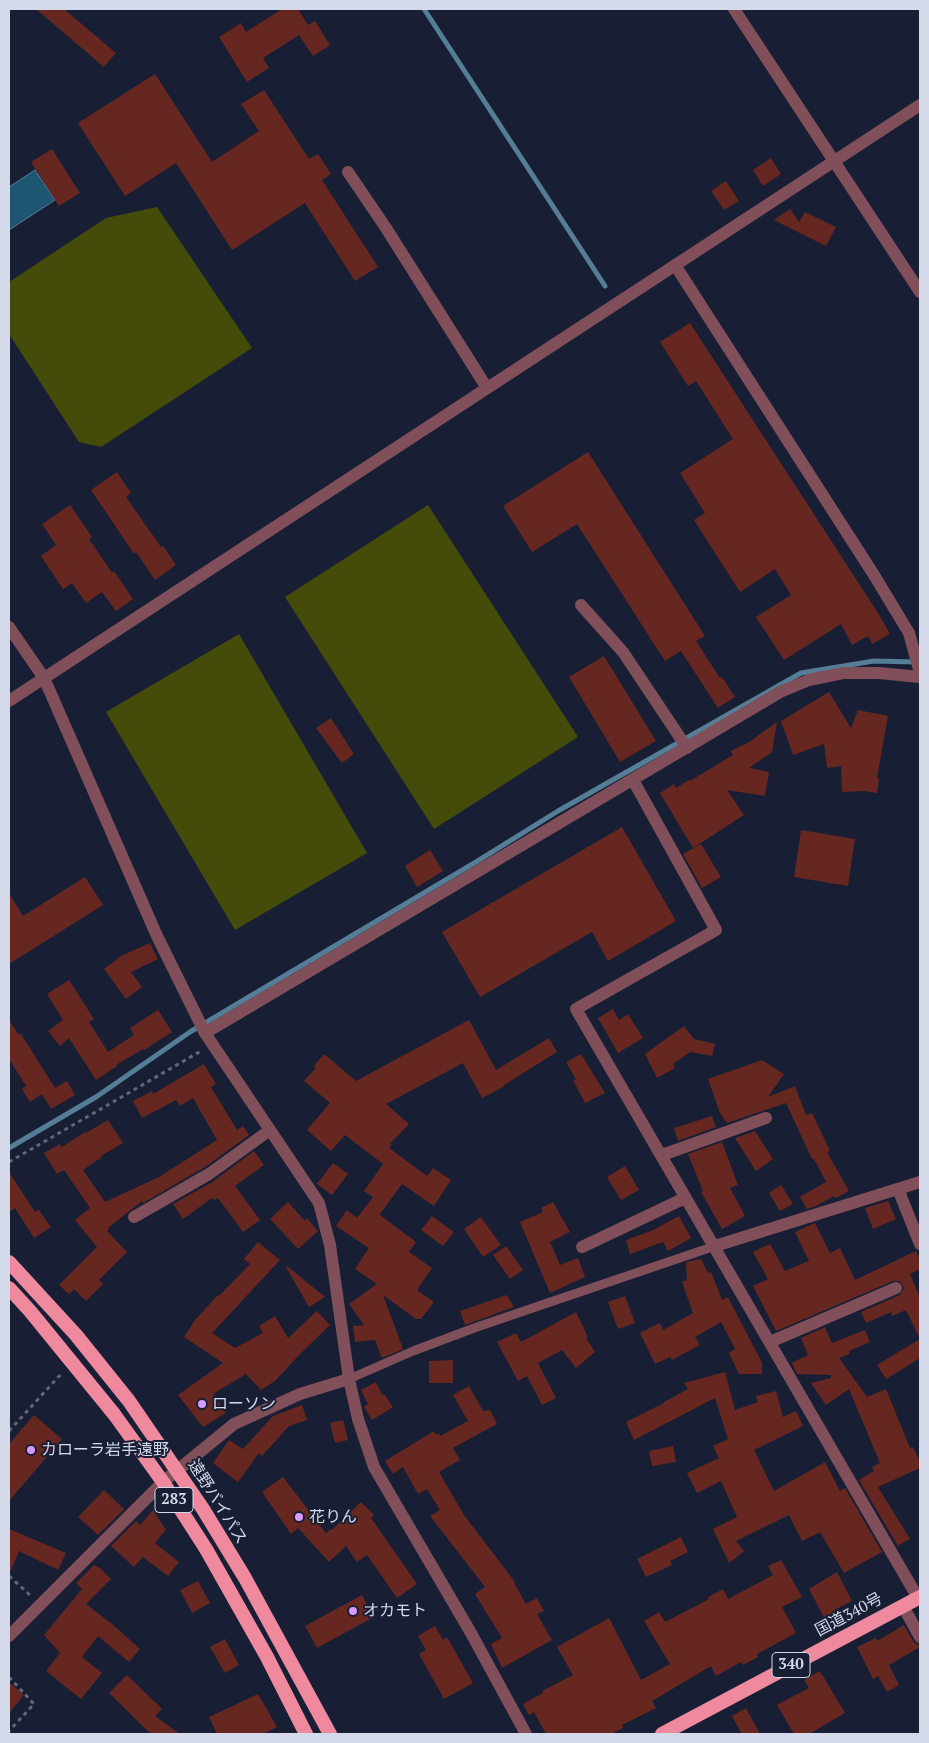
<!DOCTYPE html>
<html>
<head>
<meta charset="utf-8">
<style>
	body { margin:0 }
	#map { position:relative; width:929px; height:1743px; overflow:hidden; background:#181f35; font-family:"PT Serif",serif }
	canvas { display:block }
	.frame { position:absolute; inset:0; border:10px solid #d4dae9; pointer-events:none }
</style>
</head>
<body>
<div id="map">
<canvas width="929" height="1743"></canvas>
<div class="frame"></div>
</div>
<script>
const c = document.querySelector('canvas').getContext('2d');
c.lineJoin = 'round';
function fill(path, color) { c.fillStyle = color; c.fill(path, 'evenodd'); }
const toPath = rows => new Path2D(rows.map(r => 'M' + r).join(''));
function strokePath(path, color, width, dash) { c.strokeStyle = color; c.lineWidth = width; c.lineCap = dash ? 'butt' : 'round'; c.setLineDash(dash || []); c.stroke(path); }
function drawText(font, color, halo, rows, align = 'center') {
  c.font = font + ' "PT Serif","Noto Sans JP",serif'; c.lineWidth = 4; c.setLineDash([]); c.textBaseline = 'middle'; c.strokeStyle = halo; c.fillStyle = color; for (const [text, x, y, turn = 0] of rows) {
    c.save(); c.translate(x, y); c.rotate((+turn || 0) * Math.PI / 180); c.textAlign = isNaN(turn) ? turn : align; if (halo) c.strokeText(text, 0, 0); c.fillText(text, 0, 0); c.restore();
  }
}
const green = toPath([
	[157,207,252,348,101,447,79,442,9,334,9,282,106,218],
	[428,505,578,737,434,829,285,597],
	[239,634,367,853,235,930,106,712]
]);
const water = toPath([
	[35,170,55,200,9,230,9,187,35,170]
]);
const stream = toPath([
	[424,9,605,286],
	[9,1148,96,1097,190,1032,476,862,558,811,801,673,874,661,917,662]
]);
const building = toPath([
	[36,9,64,9,116,53,104,67],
	[282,9,298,9,308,25,315,21,330,45,313,56,299,35,263,58,269,68,247,82,219,37,241,23,246,32],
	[155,74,212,162,259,131,241,104,264,90,309,159,318,154,331,174,322,180,378,267,355,281,305,203,232,250,176,163,125,196,78,123],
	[52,149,80,193,59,206,31,162],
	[771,158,781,174,763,186,753,170],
	[726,181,739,201,724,210,711,191],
	[790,209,799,222,805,212,836,227,826,246,774,220],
	[690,323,878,613,890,634,872,644,868,636,852,645,841,624,784,660,756,617,791,595,775,569,740,592,694,520,705,513,680,473,733,439,696,381,688,386,660,342],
	[588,452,705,636,696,641,720,678,722,677,735,697,718,708,681,651,665,661,577,524,532,552,503,506],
	[117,472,131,493,126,497,161,547,163,546,176,565,155,580,136,552,134,554,91,490],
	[70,505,92,537,89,539,112,573,114,571,133,599,116,611,102,592,86,603,72,583,63,589,41,556,56,545,42,524],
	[604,656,656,741,620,762,569,677],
	[829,692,851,728,858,710,888,716,877,778,879,778,877,793,864,791,842,792,841,766,827,768,824,744,793,755,781,721],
	[331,718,354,754,342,763,316,728],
	[777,722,772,752,749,768,769,772,765,796,727,790,744,815,693,848,660,793,674,784,676,788,689,780,690,781,733,755,731,751,749,742],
	[622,827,676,921,608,961,592,932,480,997,442,932],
	[801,830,855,839,848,886,794,877],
	[701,844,721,877,702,888,683,854],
	[430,850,443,871,417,887,405,866],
	[85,877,103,905,9,964,9,893,23,916],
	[150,943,158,959,131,972,142,987,126,999,104,969,121,956],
	[69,980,94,1019,89,1022,108,1052,134,1035,130,1028,158,1010,172,1032,144,1050,143,1049,116,1065,117,1066,96,1080,69,1038,60,1046,48,1031,63,1020,47,994],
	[613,1009,619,1020,628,1014,643,1038,618,1053,598,1018],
	[9,1020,18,1034,21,1034,55,1088,67,1081,75,1095,51,1109,42,1094,30,1102,22,1089,26,1086,9,1059],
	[469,1020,496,1070,549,1038,557,1052,504,1085,505,1086,482,1098,463,1063,386,1104,409,1124,390,1144,392,1145,389,1148,427,1176,433,1168,451,1180,434,1206,402,1184,380,1214,380,1215,416,1242,409,1252,432,1268,417,1290,434,1302,421,1319,416,1319,383,1295,403,1349,382,1358,375,1340,355,1342,353,1326,364,1325,349,1304,377,1284,355,1269,369,1248,336,1226,347,1210,357,1218,373,1197,364,1191,383,1164,345,1135,331,1151,307,1130,330,1103,304,1081,316,1068,314,1066,324,1054,356,1081],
	[684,1026,694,1039,715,1044,712,1056,690,1052,673,1064,675,1068,657,1078,645,1054],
	[581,1054,605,1093,585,1103,573,1080,576,1079,566,1062],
	[762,1060,784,1074,768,1097,795,1086,806,1115,812,1113,830,1151,827,1152,849,1191,836,1198,834,1196,816,1206,807,1209,800,1197,826,1182,814,1159,812,1159,786,1103,727,1123,720,1113,708,1079],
	[204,1064,216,1084,211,1087,237,1130,243,1126,249,1135,205,1167,143,1203,142,1201,108,1228,109,1230,107,1231,127,1252,99,1280,103,1284,86,1301,74,1289,69,1294,59,1285,97,1247,75,1220,90,1208,64,1170,57,1174,44,1153,60,1144,62,1147,85,1132,86,1133,108,1120,123,1143,101,1156,102,1157,83,1170,105,1202,159,1177,217,1140,193,1098,180,1106,176,1100,142,1118,133,1101,152,1091,153,1094],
	[712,1116,716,1127,678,1141,674,1128],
	[755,1131,773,1159,756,1171,735,1138],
	[722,1142,738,1185,730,1188,745,1216,722,1229,701,1192,703,1191,688,1154],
	[254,1151,264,1165,235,1186,260,1220,243,1232,218,1198,214,1200,212,1198,183,1219,173,1204,214,1181],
	[333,1163,348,1174,332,1195,317,1184],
	[625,1166,639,1190,621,1200,607,1177],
	[9,1172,35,1212,39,1210,51,1227,34,1238,15,1208,9,1212],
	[781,1185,793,1204,780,1211,769,1193],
	[888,1201,896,1219,873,1229,865,1208],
	[288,1202,305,1221,307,1218,318,1231,298,1249,270,1219],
	[553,1202,570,1232,550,1242,560,1265,578,1258,585,1277,550,1293,520,1222,543,1212,541,1208],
	[432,1216,454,1232,443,1246,421,1230],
	[679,1216,691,1238,668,1251,663,1242,630,1254,626,1240,651,1231],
	[481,1217,501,1245,483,1257,464,1229],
	[815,1223,830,1253,840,1248,855,1280,916,1251,920,1260,920,1269,910,1274,920,1298,920,1358,886,1379,877,1365,920,1339,906,1310,892,1316,891,1312,866,1323,861,1312,900,1295,904,1288,900,1281,893,1281,776,1331,753,1286,768,1279,753,1252,770,1244,785,1271,809,1261,795,1232],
	[258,1242,280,1260,212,1333,235,1348,263,1333,259,1326,275,1316,288,1338,317,1311,330,1325,300,1354,275,1381,261,1390,246,1374,213,1394,226,1413,203,1427,178,1395,223,1363,184,1337,195,1320,218,1295,219,1296,250,1264,244,1259],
	[506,1246,523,1270,510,1279,493,1255],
	[701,1259,708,1273,711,1272,722,1300,728,1297,762,1363,762,1374,739,1374,729,1353,735,1349,721,1322,695,1337,700,1345,672,1360,670,1357,655,1364,640,1333,660,1323,663,1330,693,1313,682,1282,687,1280,686,1262],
	[287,1266,325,1297,309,1307,286,1267],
	[507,1295,514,1307,465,1325,460,1311],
	[625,1296,635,1323,618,1329,608,1302],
	[576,1312,588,1337,586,1338,595,1352,576,1368,562,1350,538,1363,556,1398,542,1405,527,1376,518,1381,497,1342,516,1333,521,1342],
	[825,1327,832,1343,865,1330,870,1342,849,1351,850,1354,839,1358,867,1397,886,1389,910,1448,913,1447,920,1462,920,1468,878,1487,910,1539,898,1546,859,1480,874,1471,872,1467,880,1463,849,1389,826,1405,811,1383,831,1378,831,1375,797,1374,792,1363,808,1355,801,1338],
	[453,1360,453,1383,429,1383,429,1361],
	[725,1372,735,1410,758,1402,756,1396,776,1391,783,1417,796,1411,803,1426,754,1450,774,1491,825,1462,840,1491,845,1488,882,1552,844,1573,820,1532,802,1541,789,1515,736,1541,744,1551,729,1563,713,1529,737,1517,721,1481,697,1493,687,1473,719,1458,713,1446,728,1439,715,1398,634,1440,626,1422,664,1403,664,1402,688,1389,684,1383],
	[376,1382,382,1395,384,1394,393,1407,372,1420,364,1407,368,1404,361,1390],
	[469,1386,483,1411,490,1410,497,1424,453,1448,460,1460,439,1472,464,1515,515,1582,514,1583,526,1604,537,1598,544,1611,537,1614,552,1640,502,1668,491,1644,502,1638,475,1594,485,1587,430,1516,440,1510,427,1489,418,1494,403,1467,393,1474,385,1461,434,1431,435,1434,439,1434,440,1436,468,1421,453,1395],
	[302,1405,307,1420,289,1426,262,1456,259,1453,238,1482,213,1463,229,1440,243,1449,273,1416],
	[34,1415,62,1439,9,1501,9,1444],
	[343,1420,348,1440,335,1443,330,1423],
	[673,1446,676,1462,652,1466,649,1451],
	[283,1477,326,1533,331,1529,332,1530,361,1502,374,1515,371,1518,417,1584,397,1598,367,1555,357,1562,346,1546,329,1562,298,1528,291,1534,262,1492],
	[104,1490,124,1509,98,1535,78,1517],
	[153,1510,166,1530,155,1543,179,1562,168,1576,143,1557,134,1567,111,1546,136,1521,140,1525],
	[9,1529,66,1553,58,1570,19,1551,9,1575],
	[681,1537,688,1552,670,1561,672,1565,646,1577,637,1559],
	[781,1560,802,1597,782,1607,796,1633,757,1654,758,1657,743,1665,741,1662,716,1676,711,1666,652,1701,656,1708,622,1725,623,1728,611,1734,546,1734,534,1712,529,1715,523,1704,543,1693,542,1691,573,1675,557,1647,609,1618,641,1680,670,1664,644,1621,659,1612,665,1622,709,1599,708,1597,723,1589,728,1599,773,1575,768,1566],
	[94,1565,100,1568,111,1579,86,1604,112,1624,140,1649,129,1662,98,1636,82,1657,102,1673,81,1699,46,1671,60,1653,44,1635,82,1589,76,1583],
	[837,1572,852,1601,834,1610,836,1613,825,1619,809,1589],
	[198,1581,210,1603,192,1613,180,1590],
	[362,1595,374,1617,317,1648,305,1626],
	[904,1625,913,1641,920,1647,889,1665,899,1685,887,1692,878,1676,873,1679,857,1647,876,1638,877,1641],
	[435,1626,443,1640,447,1637,473,1683,444,1699,419,1654,426,1650,418,1636],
	[225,1639,239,1665,225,1673,210,1647],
	[820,1671,845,1713,809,1734,794,1734,777,1705,809,1688,804,1680],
	[127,1675,162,1709,155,1716,180,1734,151,1734,109,1693],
	[9,1682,24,1695,9,1713],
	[258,1694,277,1727,263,1734,217,1734,209,1717],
	[746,1708,760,1734,742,1734,732,1716]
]);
const path = toPath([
	[9,1162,201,1051],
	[9,1431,62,1373],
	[9,1576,31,1596],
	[9,1677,34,1704,9,1731]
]);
const service = toPath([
	[349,1379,413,1351,477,1327,715,1246]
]);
const minor = toPath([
	[348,172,386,228,487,388],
	[675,265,874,575,909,633,920,673],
	[581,605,623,652,687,748],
	[9,627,44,678,157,936,205,1033,319,1203,330,1245,349,1379,358,1419,374,1467,471,1633,526,1734],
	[633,780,716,930,576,1009,918,1598],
	[662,1155,766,1118],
	[898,1189,920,1244],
	[134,1217,209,1174,270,1130],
	[715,1246,920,1182],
	[582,1247,685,1198],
	[770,1342,896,1288],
	[903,1606,920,1637],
	[9,1636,163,1482,234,1424,300,1394,349,1379]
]);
const tertiary = toPath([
	[734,9,920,292],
	[9,701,920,105],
	[205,1033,780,692,809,680,843,673,879,673,920,677]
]);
const trunk = toPath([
	[9,1262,76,1335,129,1401,177,1471,203,1509,245,1578,330,1734],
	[9,1288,30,1311,114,1414,163,1482,206,1549,267,1657,306,1734],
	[662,1734,920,1597]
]);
const markers = [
	[202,1404,5,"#d59cfb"],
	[31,1450,5,"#d59cfb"],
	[299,1517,5,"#d59cfb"],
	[353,1611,5,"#d59cfb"]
];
const shields = [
	[174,1500,38],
	[791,1665,38]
];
const shieldNames = [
	["283",174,1500],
	["340",791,1665]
];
const poiNames = [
	["ローソン",212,1404],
	["カローラ岩手遠野",41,1450],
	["花りん",309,1517],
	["オカモト",363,1611]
];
const streetNames = [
	["遠野バイパス",217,1502,58],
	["国道340号",849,1615,-28]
];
fill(green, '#454c09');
fill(water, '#1e5672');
strokePath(water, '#557e96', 1);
strokePath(stream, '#557e96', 5);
fill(building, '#662720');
strokePath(path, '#60677a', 3, [4, 4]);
strokePath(service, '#814f59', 9);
strokePath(minor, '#814f59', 12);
strokePath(tertiary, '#814f59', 12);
strokePath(trunk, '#ee899e', 14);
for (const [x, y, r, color] of markers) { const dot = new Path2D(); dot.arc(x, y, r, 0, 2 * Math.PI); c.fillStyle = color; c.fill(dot); strokePath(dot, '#181f35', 2); }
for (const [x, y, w] of shields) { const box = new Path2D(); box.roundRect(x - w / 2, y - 12.5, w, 25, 4); c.fillStyle = '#181f35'; c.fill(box); strokePath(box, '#d4dae9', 1); }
drawText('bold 15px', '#d4dae9', null, shieldNames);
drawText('16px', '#d4dae9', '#181f35', poiNames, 'left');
drawText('16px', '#d4dae9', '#181f35', streetNames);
</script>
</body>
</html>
